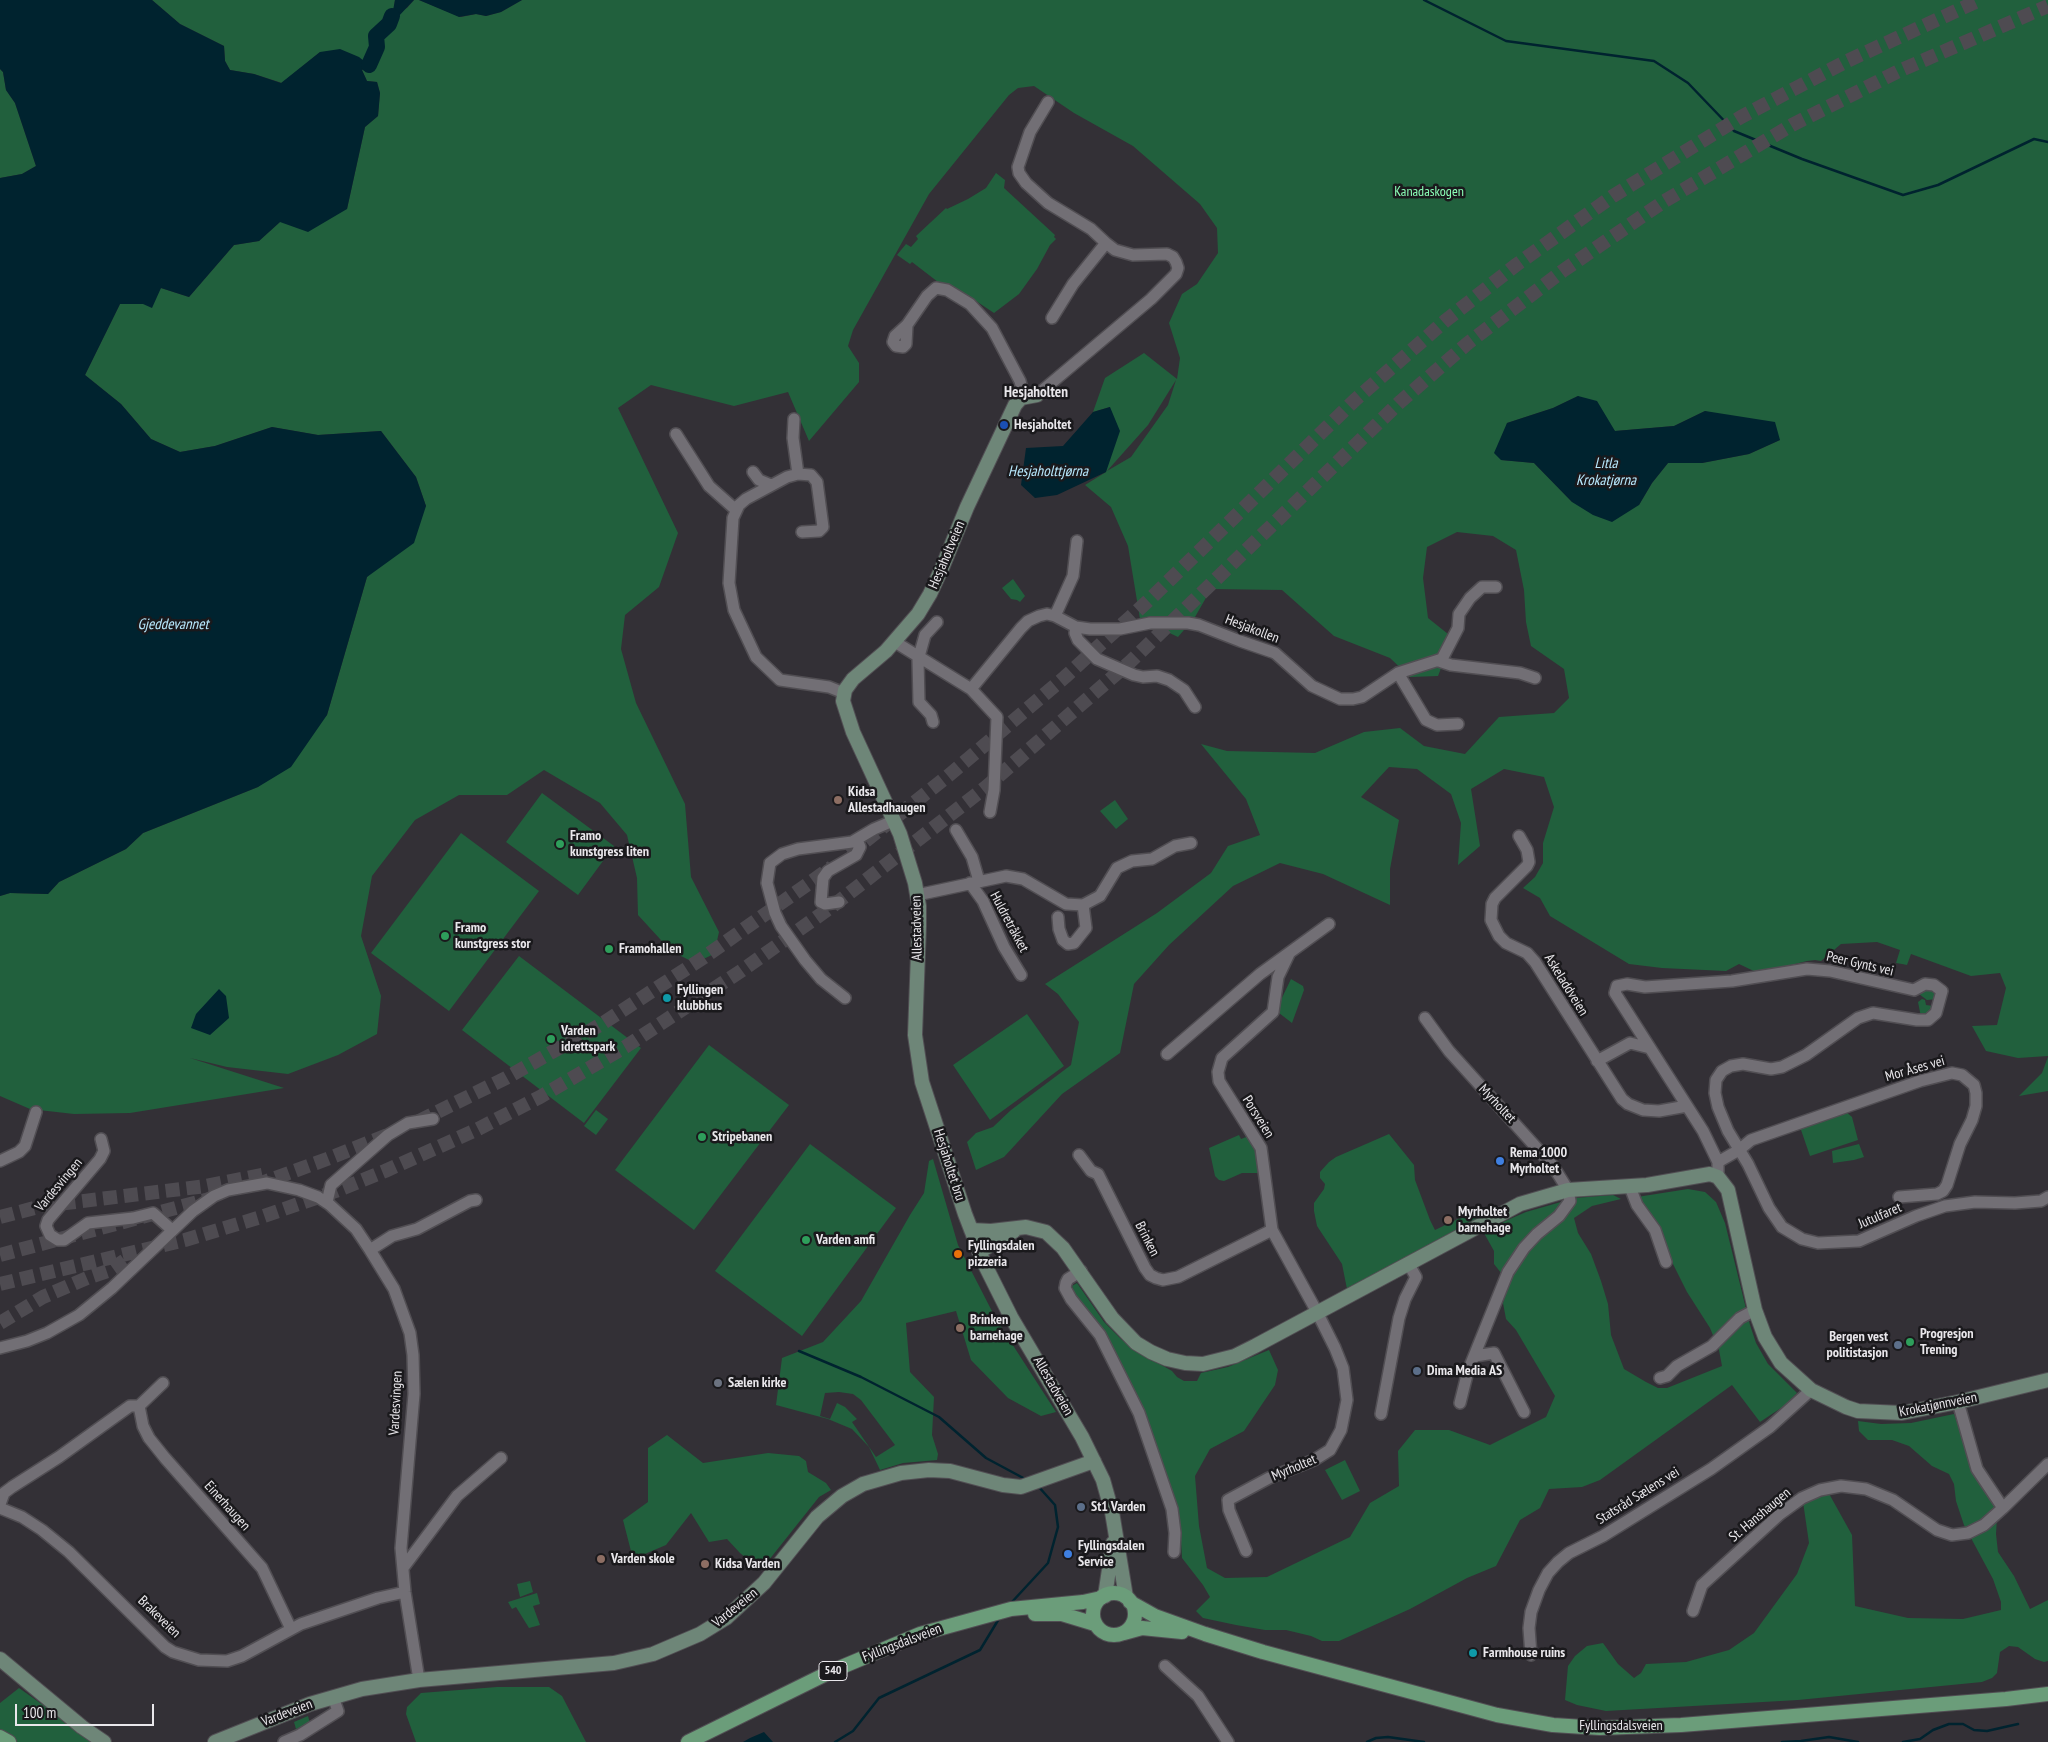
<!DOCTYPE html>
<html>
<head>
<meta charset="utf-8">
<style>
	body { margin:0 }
	#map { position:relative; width:2048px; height:1742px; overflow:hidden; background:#333036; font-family:"PT Sans Narrow",sans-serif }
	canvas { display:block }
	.scale { position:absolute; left:15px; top:1704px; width:139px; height:22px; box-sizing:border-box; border:2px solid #e9e7eb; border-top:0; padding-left:6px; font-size:15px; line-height:18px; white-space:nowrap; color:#e9e7eb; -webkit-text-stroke:4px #1a191c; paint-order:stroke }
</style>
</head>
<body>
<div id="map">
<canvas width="2048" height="1742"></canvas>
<div class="scale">100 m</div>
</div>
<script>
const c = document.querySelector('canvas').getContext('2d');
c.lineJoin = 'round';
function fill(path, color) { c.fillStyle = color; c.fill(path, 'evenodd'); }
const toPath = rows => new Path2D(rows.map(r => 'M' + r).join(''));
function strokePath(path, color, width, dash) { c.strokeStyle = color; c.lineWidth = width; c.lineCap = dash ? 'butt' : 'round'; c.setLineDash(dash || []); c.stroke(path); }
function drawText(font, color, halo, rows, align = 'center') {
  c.font = font + ' "PT Sans Narrow",sans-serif'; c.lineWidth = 5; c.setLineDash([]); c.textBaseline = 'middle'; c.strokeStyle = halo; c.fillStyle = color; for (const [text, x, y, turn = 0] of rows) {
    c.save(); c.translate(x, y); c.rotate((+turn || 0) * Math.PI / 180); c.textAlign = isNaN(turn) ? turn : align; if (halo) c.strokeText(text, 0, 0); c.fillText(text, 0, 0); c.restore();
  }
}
const green = toPath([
	[152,0,395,0,393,13,407,8,414,0,419,0,461,17,476,14,486,16,501,12,522,0,2048,0,2048,1056,2018,1058,1986,1051,1972,1026,1997,1025,2006,988,2000,973,1971,976,1911,954,1907,965,1902,964,1896,963,1900,950,1877,942,1841,944,1821,961,1815,960,1807,961,1758,973,1739,964,1726,971,1662,968,1629,964,1550,916,1540,898,1523,888,1535,877,1543,863,1543,843,1554,807,1544,777,1504,769,1471,789,1480,846,1458,865,1461,823,1451,794,1417,769,1389,767,1361,797,1399,820,1390,869,1390,905,1323,874,1280,863,1233,886,1169,945,1134,984,1120,1053,1062,1094,1004,1157,976,1170,967,1142,976,1133,993,1127,1011,1110,1071,1065,1079,1022,1058,994,1045,984,1157,913,1211,873,1228,846,1260,835,1246,799,1201,744,1227,751,1315,753,1364,732,1400,728,1424,746,1465,754,1499,717,1554,713,1569,698,1564,669,1531,646,1526,622,1524,590,1516,550,1493,536,1457,532,1427,547,1423,578,1428,618,1453,638,1438,676,1410,677,1390,658,1334,636,1282,590,1211,589,1195,617,1178,637,1140,619,1128,546,1111,507,1085,485,1106,472,1110,407,1093,412,1105,378,1144,353,1177,379,1180,358,1169,323,1182,294,1197,284,1218,253,1217,228,1200,204,1133,146,1074,113,1034,86,1018,88,1009,95,929,194,853,330,848,346,859,363,859,382,809,441,788,392,734,406,651,385,618,408,678,533,659,587,625,615,621,649,636,703,685,804,691,877,719,932,714,954,695,963,671,951,638,915,637,878,627,835,600,803,544,770,507,795,459,795,415,820,372,876,361,936,381,996,377,1034,338,1055,288,1074,227,1067,190,1058,284,1088,130,1113,74,1114,30,1109,0,1096,0,896,10,893,48,894,59,882,126,849,143,833,258,787,327,715,367,577,426,506,416,477,381,431,318,435,272,427,215,446,180,452,151,439,121,404,85,375,120,304,143,304,161,288,189,297,234,245,259,241,280,222,347,209,365,127,378,116,380,93,377,82,367,81,362,70,369,65,320,52,282,83,254,74,230,70,225,61,224,46,180,24],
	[1176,380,1168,405,1131,457,1107,471,1148,425],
	[1578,396,1615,431,1674,426,1705,411,1780,440,1749,454,1702,463,1668,463,1652,483,1639,505,1572,502,1534,463,1501,460,1507,423,1553,408],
	[0,69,3,72,6,90,15,103,36,166,22,174,0,178],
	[996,173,1005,180,1004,188,1055,235,1054,237,1056,239,1050,245,1037,269,1019,294,994,313,964,293,938,282,912,262,910,264,897,255,906,244,911,247,918,239,916,236,946,208,947,209,968,199,986,188],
	[1013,579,1025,596,1020,602,1017,600,1011,599,1002,588],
	[542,793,614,846,578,895,506,842],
	[1115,800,1128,819,1116,829,1100,811],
	[461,833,539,891,449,1011,371,953],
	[519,956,641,1048,584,1123,462,1030],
	[1291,979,1303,986,1304,990,1292,1023,1279,1013,1279,1004],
	[1935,988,1937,999,1927,1000,1919,994,1919,991],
	[1922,999,1925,1000,1926,1005,1933,1006,1933,1011,1921,1017,1918,1002],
	[1027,1014,1064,1066,990,1120,953,1065],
	[709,1045,789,1105,694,1230,615,1170],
	[2048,1057,2048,1091,2019,1096,2042,1073],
	[596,1110,608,1119,596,1135,584,1126],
	[1845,1111,1852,1117,1858,1140,1810,1156,1800,1127],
	[1389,1134,1414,1165,1415,1180,1430,1220,1435,1230,1472,1212,1476,1213,1478,1218,1347,1289,1342,1264,1317,1226,1314,1211,1314,1203,1324,1189,1325,1184,1320,1178,1320,1172,1329,1162,1336,1157],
	[1239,1135,1241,1139,1249,1136,1256,1154,1260,1173,1242,1173,1224,1181,1219,1180,1215,1176,1209,1148],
	[810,1144,896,1208,802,1336,715,1271],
	[1859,1144,1864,1157,1854,1160,1833,1163,1832,1151],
	[933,1159,958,1245,996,1319,1056,1412,1041,1416,1008,1398,971,1360,956,1311,906,1323,910,1372,934,1397,932,1435,938,1454,937,1460,903,1463,880,1470,869,1447,852,1429,828,1419,776,1405,782,1358,823,1342,861,1301,910,1215,924,1193,929,1161],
	[839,1392,853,1394,861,1400,895,1445,876,1457,852,1422,857,1419,845,1407,837,1403,830,1419,820,1416,825,1393],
	[1688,1189,1705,1192,1716,1202,1725,1223,1750,1325,1756,1343,1768,1364,1797,1393,1784,1406,1760,1422,1732,1385,1600,1480,1582,1487,1549,1489,1540,1508,1520,1520,1496,1566,1467,1578,1410,1609,1339,1641,1322,1641,1311,1636,1286,1630,1265,1630,1236,1625,1203,1618,1196,1611,1210,1597,1203,1585,1182,1558,1180,1525,1175,1500,1152,1433,1142,1410,1077,1299,1072,1286,1077,1283,1104,1322,1121,1339,1137,1351,1172,1371,1177,1377,1184,1381,1197,1381,1201,1373,1228,1367,1269,1350,1278,1370,1275,1385,1244,1431,1210,1449,1195,1476,1199,1526,1207,1568,1225,1578,1267,1577,1350,1537,1370,1503,1399,1486,1398,1451,1415,1430,1449,1430,1490,1445,1546,1417,1555,1396,1516,1330,1506,1319,1503,1303,1509,1283,1494,1264,1494,1251,1484,1233,1503,1222,1526,1212,1575,1198,1613,1195,1621,1199,1592,1206,1574,1218,1578,1233,1591,1254,1601,1281,1608,1304,1611,1335,1624,1369,1646,1382,1658,1388,1667,1388,1722,1366,1719,1350,1710,1328,1687,1292,1662,1242,1637,1197],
	[1954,1414,1973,1467,1993,1503,1997,1517,1996,1534,1998,1552,2014,1576,2030,1609,2048,1600,2048,1661,2044,1662,2035,1659,2018,1647,2009,1646,2000,1652,1997,1673,1992,1678,1982,1682,1798,1700,1606,1711,1577,1705,1565,1700,1568,1666,1575,1656,1587,1646,1603,1643,1618,1664,1634,1678,1641,1673,1646,1664,1686,1662,1729,1650,1754,1633,1797,1574,1809,1543,1802,1495,1827,1490,1852,1535,1855,1606,1908,1618,1963,1619,2001,1610,2001,1602,1993,1579,1964,1525,1956,1501,1954,1484,1949,1474,1932,1466,1909,1446,1892,1440,1868,1440,1859,1431,1858,1421,1881,1424,1911,1423],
	[667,1435,703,1463,768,1453,799,1456,806,1461,808,1472,826,1483,831,1490,819,1497,761,1570,740,1553,727,1539,709,1542,691,1513,666,1545,633,1559,623,1520,648,1502,648,1448],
	[1345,1460,1360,1491,1342,1500,1325,1470],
	[530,1581,533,1592,520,1597,517,1584],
	[537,1593,540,1604,533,1606,540,1625,529,1628,516,1607,512,1609,508,1602],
	[497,1687,549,1687,562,1696,586,1742,416,1742,406,1714,407,1707,421,1693],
	[19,1688,95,1742,0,1742,0,1703],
	[308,1716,310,1723,296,1729,294,1722]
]);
const water = toPath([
	[0,0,152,0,180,24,224,46,225,61,230,70,254,74,281,83,320,52,340,49,359,57,369,65,362,70,367,81,377,82,380,93,378,116,365,127,347,209,308,232,280,222,259,241,234,245,189,297,161,288,152,308,143,304,120,304,85,375,121,404,151,439,180,452,215,446,272,427,318,435,381,431,416,477,426,506,414,543,367,577,327,715,291,767,258,787,143,833,126,849,59,882,48,894,10,893,0,896,0,178,22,174,36,166,15,103,6,90,3,72,0,69],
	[395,0,414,0,397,18,392,16],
	[419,0,522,0,501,12,486,16,476,14,459,17],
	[1578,396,1597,401,1615,431,1674,426,1705,411,1775,422,1780,440,1749,454,1702,463,1668,463,1652,483,1639,505,1612,522,1593,515,1572,502,1534,463,1501,460,1494,453,1507,423,1553,408],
	[1110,407,1120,431,1106,472,1057,495,1035,498,1021,485,1026,448,1063,446,1093,412],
	[219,989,226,996,229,1018,210,1035,191,1028,196,1014],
	[764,1732,773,1742,743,1742,750,1738]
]);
const stream = toPath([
	[1424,0,1506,41,1654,61,1688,83,1734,131,1802,159,1903,195,1938,185,2034,139,2048,142],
	[799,1351,861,1377,939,1417,986,1458,1027,1480],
	[1011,1603,1048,1563,1058,1527,1055,1505,1038,1486],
	[835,1742,853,1731,879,1698,980,1650,1000,1617],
	[1367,1742,1376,1738,1388,1737,1424,1742],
	[1782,1742,1801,1741,1829,1737,1858,1742],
	[1903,1742,1920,1739,1933,1730,1949,1724,1963,1724,1974,1730,1987,1731,2018,1724]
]);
const river = toPath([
	[369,65,377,47,376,36,389,24,392,16]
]);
const primaryTunnel = toPath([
	[849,854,948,776,1065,677,1149,600,1355,400,1445,321,1516,265,1613,196,1741,117,1847,61,1980,0],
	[419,1121,506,1078,600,1025,703,958,832,867],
	[256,1185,327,1159,390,1134],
	[0,1217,42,1206,206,1186,266,1174],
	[0,1255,209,1199],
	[0,1284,185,1240,261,1217,336,1191,385,1171,476,1130,540,1097,625,1047,741,971,834,905,986,787,1130,662,1400,402,1468,343,1564,270,1663,202,1792,125,1899,71,2048,6],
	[0,1323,43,1297,87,1278,111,1270,128,1258]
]);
const minor = toPath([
	[1048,102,1030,132,1018,167,1019,173,1026,183,1048,203,1091,229,1106,243,1073,284,1052,318],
	[907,325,906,344,903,347,896,346,893,342,895,336,907,325,927,296,936,288,947,290,970,304,992,328,1020,381,1022,389,1021,398],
	[1037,395,1151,299,1176,274,1178,268,1176,262,1173,257,1167,254,1133,255,1115,250,1106,243],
	[794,419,793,438,798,474],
	[676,434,709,486,736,510],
	[753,472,759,480,771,485],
	[802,532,819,531,823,527,817,482,811,475,798,474,787,477,746,499,739,505,733,518,729,583,734,610,756,657,780,680,829,687,844,693],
	[1055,616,1073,576,1077,541],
	[1076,627,1075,633,1078,640,1097,659,1134,675,1143,677,1157,676,1169,680,1184,690,1195,707],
	[895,642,971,689,1021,628,1028,621,1039,616,1047,614,1055,616,1076,627,1090,629,1120,629,1150,623,1188,623,1199,625,1240,641,1275,653,1312,686,1340,699,1353,699,1362,697,1398,673,1442,659,1458,628,1459,614,1470,598,1482,587,1496,587],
	[1439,661,1451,665,1520,673,1535,678],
	[1398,673,1426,720,1437,725,1458,724],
	[971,689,997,717,994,790,990,812],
	[933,722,931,715,919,702,918,660,925,635,937,622],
	[956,830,972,857,979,881],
	[1519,836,1527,850,1529,862,1527,866,1495,898,1492,904,1491,920,1499,936,1506,943,1527,953,1535,962,1622,1099,1628,1104,1643,1110,1659,1111,1687,1106],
	[970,883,983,901,1004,947,1021,975],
	[917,895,1006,876,1023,879,1066,904,1083,905,1100,896,1117,868,1132,861,1152,859,1175,846,1191,843],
	[839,902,825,904,821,902,823,878,828,871,856,855,860,847,857,840],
	[1058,917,1059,929,1063,940,1068,944,1074,943,1086,928,1083,905],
	[845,998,821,979,805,960,781,926,775,913,767,883,770,863,782,854,798,849,852,842,874,829,893,821],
	[1425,1018,1449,1051,1553,1166,1568,1190,1570,1201,1559,1216,1537,1234,1524,1248,1508,1272,1468,1371,1460,1403],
	[1167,1054,1260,974,1329,924],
	[1597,1061,1630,1043,1650,1048],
	[101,1139,104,1151,100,1159,48,1220,46,1226,50,1235,58,1240,64,1240,88,1223,133,1218,153,1213,172,1230],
	[1079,1155,1091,1171,1098,1174,1145,1268,1150,1275,1156,1278,1163,1280,1178,1277,1272,1230],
	[0,1161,19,1152,25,1146,36,1112],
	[1718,1162,1739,1150,1751,1140,1920,1081,1952,1073,1962,1075,1974,1085,1976,1093,1976,1106,1972,1120,1960,1144,1947,1185,1943,1191,1937,1194,1899,1197],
	[1718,1177,1718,1162,1703,1131,1615,993,1617,986,1627,984,1645,987,1732,981,1807,969,1830,971,1914,990,1925,984,1934,985,1942,991,1936,1013,1928,1020,1917,1020,1873,1013,1858,1018,1806,1055,1782,1067,1771,1069,1743,1064,1731,1066,1722,1071,1716,1080,1715,1093,1718,1107,1728,1131,1748,1164,1769,1208,1782,1227,1802,1239,1818,1243,1859,1241,1916,1216,1945,1206,1975,1202,2015,1203,2041,1201,2048,1197],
	[1630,1187,1637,1205,1655,1230,1666,1262],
	[327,1202,331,1185,388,1135,408,1123,433,1119],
	[370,1250,392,1236,417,1229,470,1201,476,1200],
	[1081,1271,1068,1279,1066,1283,1065,1288,1071,1299,1100,1335,1139,1413,1172,1509,1175,1533,1174,1552],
	[0,1348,27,1341,47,1333,79,1315,112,1288,193,1211,214,1196,228,1190,267,1183,299,1190,318,1197,330,1205,356,1229,370,1250,394,1289,410,1333,413,1355,414,1394,401,1548,405,1592,419,1680],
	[1475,1356,1494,1353,1524,1412],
	[1660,1378,1667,1376,1677,1366,1712,1346,1740,1318,1755,1310],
	[163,1383,139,1406,143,1426,149,1438,165,1458,262,1568,291,1629],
	[1381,1414,1399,1318,1405,1299,1416,1277,1408,1263],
	[0,1504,4,1493,12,1487,59,1457,130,1406,139,1406],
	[0,1508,22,1517,42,1530,69,1552,165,1647,173,1652,199,1660,227,1661,242,1656,301,1624,378,1598,405,1592],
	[2003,1508,2048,1464],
	[1246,1551,1229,1510,1228,1500,1269,1478,1314,1460,1330,1450,1341,1430,1347,1400,1343,1368,1335,1348,1317,1312,1272,1230,1261,1148,1219,1081,1218,1072,1222,1058,1273,1012,1278,977,1289,954],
	[403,1568,457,1496,501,1458],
	[1693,1611,1702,1585,1780,1514,1802,1498,1820,1490,1841,1486,1866,1489,1893,1500,1937,1530,1952,1535,1968,1533,1984,1525,2003,1508,1977,1469,1958,1402],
	[1531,1655,1529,1628,1531,1612,1539,1590,1548,1573,1558,1562,1569,1553,1603,1536,1711,1469,1770,1427,1811,1390],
	[1165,1666,1198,1696,1228,1742],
	[284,1742,300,1735,338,1711,333,1697]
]);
const secondary = toPath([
	[1037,395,1021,398,1015,405,967,507,942,568,930,594,918,614,886,651,853,679,845,690,843,701,853,732,900,834,915,883,919,906,919,926,915,1035,922,1082,965,1214,984,1263,1011,1317,1082,1437,1103,1480,1112,1512,1126,1597],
	[971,1230,991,1231,1026,1227,1046,1232,1063,1248,1112,1318,1136,1343,1151,1352,1167,1359,1185,1363,1203,1364,1235,1356,1255,1346,1520,1204,1568,1190,1647,1185,1710,1174,1718,1177,1728,1190,1755,1310,1765,1337,1781,1363,1811,1390,1846,1407,1858,1411,1902,1413,1958,1402,2048,1380],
	[979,1252,1014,1231],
	[1105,1596,1113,1543],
	[0,1659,82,1727,104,1742],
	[215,1742,310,1704,362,1689,419,1680,614,1663,653,1654,700,1634,726,1618,764,1583,817,1517,842,1496,863,1484,901,1473,929,1470,950,1471,1003,1485,1021,1487,1094,1461]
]);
const primary = toPath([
	'1093 1614a21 21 0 1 1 42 0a21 21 0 1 1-42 0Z',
	[1130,1602,1155,1616,1205,1634,1263,1652,1497,1715,1553,1725,1600,1728,1681,1725,2006,1699,2048,1694],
	[1035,1614,1062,1614,1095,1624],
	[1124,1633,1142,1628,1182,1632],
	[0,1737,9,1742],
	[688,1742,832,1671,920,1634,1011,1609,1083,1602,1101,1598]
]);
const markers = [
	[1004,425,5,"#1a4fb4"],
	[838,800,5,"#8d6e63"],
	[560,844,5,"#2e9e5b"],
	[445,936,5,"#2e9e5b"],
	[609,949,5,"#2e9e5b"],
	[667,998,5,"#0f9aa8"],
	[551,1039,5,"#2e9e5b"],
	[702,1137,5,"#2e9e5b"],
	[1500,1161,5,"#3f7fe0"],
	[1448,1220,5,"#8d6e63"],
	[806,1240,5,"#2e9e5b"],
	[958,1254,5,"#e8710a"],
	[960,1328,5,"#8d6e63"],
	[1910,1342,5,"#2e9e5b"],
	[1898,1345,5,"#5c6f8a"],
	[1417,1371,5,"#5c6f8a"],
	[718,1383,5,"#6b7280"],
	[1081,1507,5,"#5c6f8a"],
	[1068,1554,5,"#3f7fe0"],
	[601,1559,5,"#8d6e63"],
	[705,1564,5,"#8d6e63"],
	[1473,1653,5,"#0f9aa8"]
];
const shields = [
	[833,1671,28]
];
const shieldNames = [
	["540",833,1671]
];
const parkNames = [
	["Kanadaskogen",1429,192]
];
const poiNames = [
	["Hesjaholtet",1014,425],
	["Kidsa",848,792],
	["Allestadhaugen",848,808],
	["Framo",570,836],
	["kunstgress liten",570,852],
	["Framo",455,928],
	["kunstgress stor",455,944],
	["Framohallen",619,949],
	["Fyllingen",677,990],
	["klubbhus",677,1006],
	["Varden",561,1031],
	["idrettspark",561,1047],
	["Stripebanen",712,1137],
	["Rema 1000",1510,1153],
	["Myrholtet",1510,1169],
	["Myrholtet",1458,1212],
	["barnehage",1458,1228],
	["Varden amfi",816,1240],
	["Fyllingsdalen",968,1246],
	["pizzeria",968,1262],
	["Brinken",970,1320],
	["barnehage",970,1336],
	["Progresjon",1920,1334],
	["Trening",1920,1350],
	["Bergen vest",1888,1337,"right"],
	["politistasjon",1888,1353,"right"],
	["Dima Media AS",1427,1371],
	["Sælen kirke",728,1383],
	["St1 Varden",1091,1507],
	["Fyllingsdalen",1078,1546],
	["Service",1078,1562],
	["Varden skole",611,1559],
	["Kidsa Varden",715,1564],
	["Farmhouse ruins",1483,1653]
];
const streetNames = [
	["Hesjaholtveien",947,555,-67],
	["Hesjakollen",1252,629,21],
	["Huldretråkket",1009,922,62],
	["Allestadveien",917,928,-91],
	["Peer Gynts vei",1860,964,13],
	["Askeladdveien",1566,985,58],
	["Mor Åses vei",1915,1069,-16],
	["Myrholtet",1497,1104,47],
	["Porsveien",1258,1117,58],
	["Hesjaholtet bru",949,1165,72],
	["Vardesvingen",59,1185,-50],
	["Jutulfaret",1880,1216,-23],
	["Brinken",1147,1239,63],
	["Allestadveien",1053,1386,60],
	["Vardesvingen",396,1403,-87],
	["Krokatjønnveien",1938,1405,-11],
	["Myrholtet",1294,1468,-23],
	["Statsråd Sælens vei",1638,1496,-32],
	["Einerhaugen",227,1506,48],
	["St. Hanshaugen",1760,1515,-40],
	["Vardeveien",735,1608,-39],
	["Brakeveien",159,1617,44],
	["Fyllingsdalsveien",902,1643,-21],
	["Vardeveien",287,1713,-21],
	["Fyllingsdalsveien",1621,1726]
];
const neighbourhoodNames = [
	["Hesjaholten",1036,393]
];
const waterNames = [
	["Litla",1606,464],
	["Krokatjørna",1606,481],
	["Hesjaholttjørna",1048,472],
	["Gjeddevannet",173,625]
];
fill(green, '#21603d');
fill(water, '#00232f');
strokePath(stream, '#00232f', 2.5);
strokePath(river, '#00232f', 16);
strokePath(primaryTunnel, '#4e4b51', 14, [14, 7]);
strokePath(minor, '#514e53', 14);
strokePath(secondary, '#514e53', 16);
strokePath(primary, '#514e53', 16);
strokePath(minor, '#726f75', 11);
strokePath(secondary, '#6e8678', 14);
strokePath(primary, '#6b9d7a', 14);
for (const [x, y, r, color] of markers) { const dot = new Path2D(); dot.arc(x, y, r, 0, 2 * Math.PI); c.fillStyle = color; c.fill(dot); strokePath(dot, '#1a191c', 2); }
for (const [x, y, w] of shields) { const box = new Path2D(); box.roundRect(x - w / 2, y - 9.5, w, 19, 4); c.fillStyle = '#1a191c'; c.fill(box); strokePath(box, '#e9e7eb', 1); }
drawText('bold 12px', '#e9e7eb', null, shieldNames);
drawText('14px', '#8bfeb7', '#1a191c', parkNames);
drawText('bold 14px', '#e9e7eb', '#1a191c', poiNames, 'left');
drawText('14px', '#e9e7eb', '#1a191c', streetNames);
drawText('bold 15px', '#e9e7eb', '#1a191c', neighbourhoodNames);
drawText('italic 15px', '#b8e9fe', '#1a191c', waterNames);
</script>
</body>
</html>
